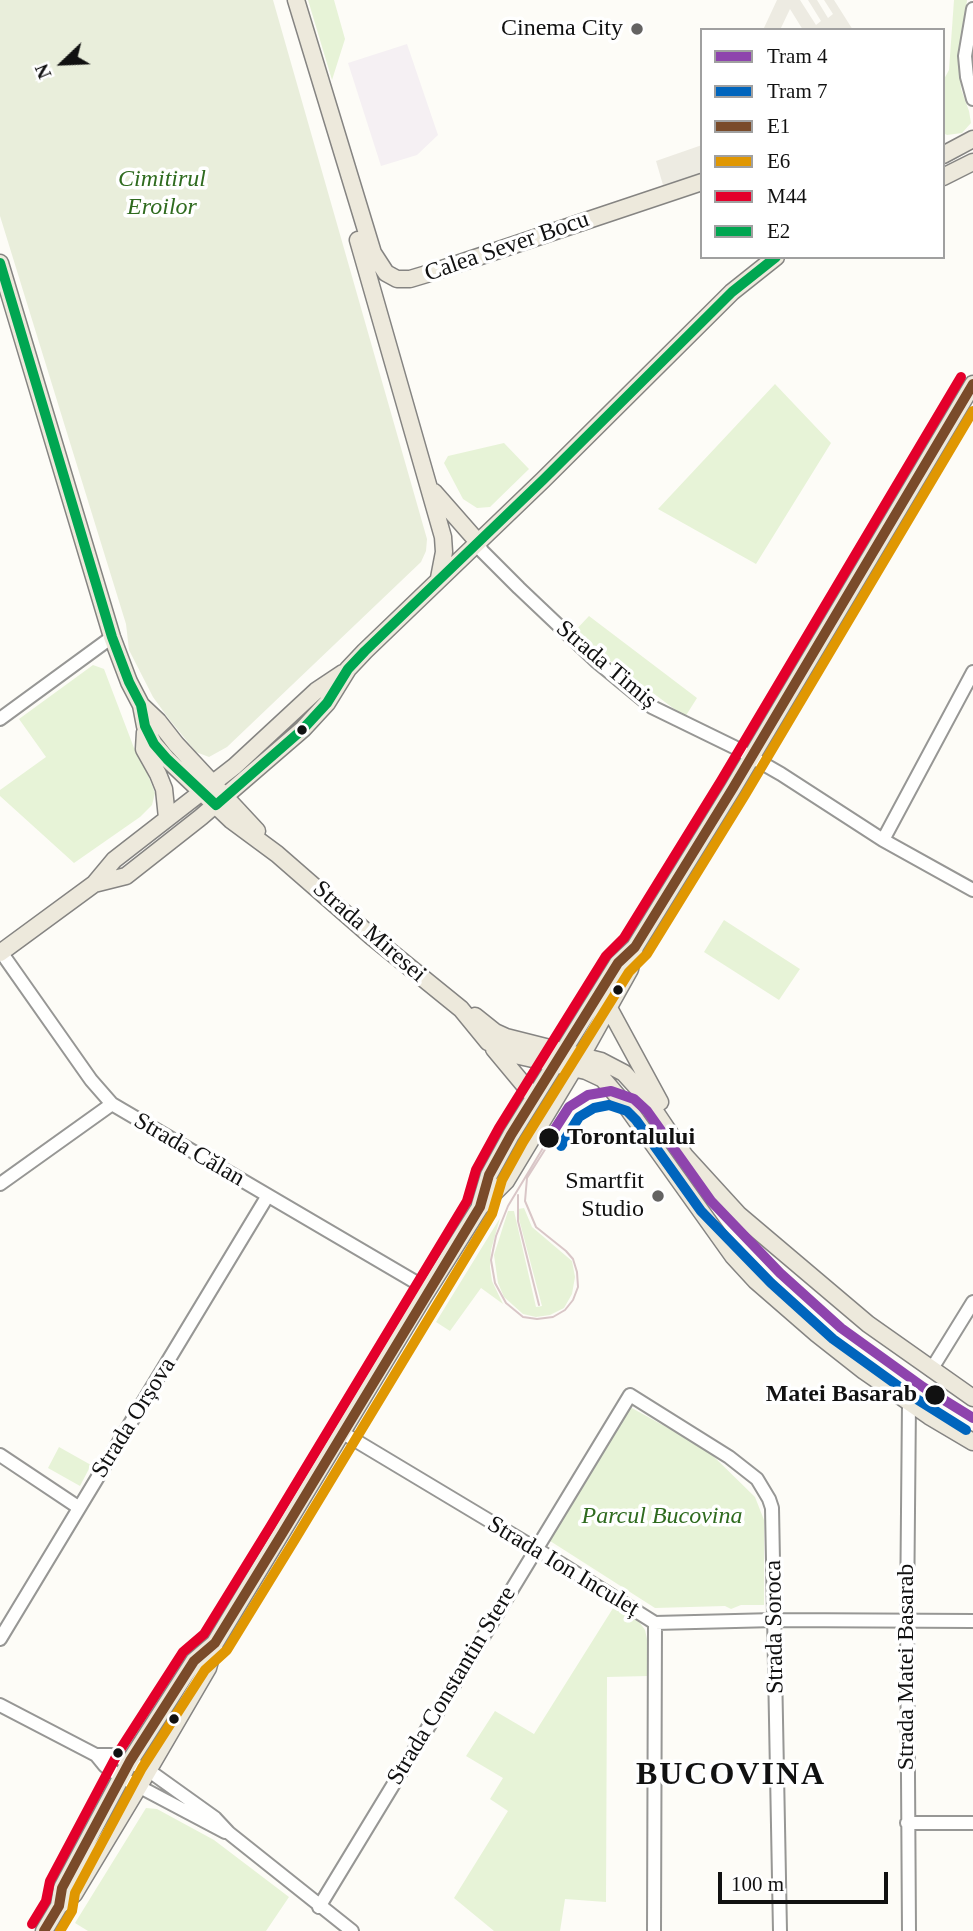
<!DOCTYPE html>
<html>
<head>
<meta charset="utf-8">
<style>
	body { margin:0 }
	#map { position:relative; width:973px; height:1931px; overflow:hidden; background:#fdfcf7; font-family:Georgia,serif }
	canvas { display:block }
	.legend { position:absolute; left:700px; top:28px; width:245px; height:231px; box-sizing:border-box; background:#fff; border:2px solid #a0a0a0; margin:0; padding:9px 12px; list-style:none; font-size:21px; color:#111 }
	.legend li { display:flex; align-items:center; gap:14px; height:35px }
	.legend b { width:35px; border:2px solid #a0a0a0 }
	.north { position:absolute; left:28px; top:28px; width:70px; height:70px; -webkit-text-stroke:5px #fff; paint-order:stroke; rotate:247deg; font-size:19px; font-weight:700; line-height:28px; text-align:center; color:#111 }
	.north::after { content:''; display:block; margin:auto; width:24px; height:32px; background:#111; clip-path:polygon(50% 0,100% 100%,50% 72%,0 100%) }
	.scale { position:absolute; left:718px; top:1872px; width:170px; height:32px; box-sizing:border-box; border:4px solid #111; border-top:0; padding-left:9px; font-size:21px; line-height:24px; white-space:nowrap; color:#111; -webkit-text-stroke:5px #fff; paint-order:stroke }
</style>
</head>
<body>
<div id="map">
<canvas width="973" height="1931"></canvas>
<ul class="legend">
<li><b style="height:9px;background:#8e44ad"></b>Tram 4</li>
<li><b style="height:9px;background:#0065bd"></b>Tram 7</li>
<li><b style="height:9px;background:#7a4b2a"></b>E1</li>
<li><b style="height:9px;background:#e09702"></b>E6</li>
<li><b style="height:9px;background:#e4002b"></b>M44</li>
<li><b style="height:9px;background:#00a651"></b>E2</li>
</ul>
<div class="north">N</div>
<div class="scale">100 m</div>
</div>
<script>
const c = document.querySelector('canvas').getContext('2d');
c.lineJoin = 'round';
function fill(path, color) { c.fillStyle = color; c.fill(path, 'evenodd'); }
const toPath = rows => new Path2D(rows.map(r => 'M' + r).join(''));
function strokePath(path, color, width, dash) { c.strokeStyle = color; c.lineWidth = width; c.lineCap = dash ? 'butt' : 'round'; c.setLineDash(dash || []); c.stroke(path); }
function drawText(font, color, halo, rows, align = 'center') {
  c.font = font + ' Georgia,serif'; c.lineWidth = 7; c.setLineDash([]); c.textBaseline = 'middle'; c.strokeStyle = halo; c.fillStyle = color; for (const [text, x, y, turn = 0] of rows) {
    c.save(); c.translate(x, y); c.rotate((+turn || 0) * Math.PI / 180); c.textAlign = isNaN(turn) ? turn : align; if (halo) c.strokeText(text, 0, 0); c.fillText(text, 0, 0); c.restore();
  }
}
const industrial = toPath([
	[407,44,438,135,417,155,381,166,348,63]
]);
const green = toPath([
	[308,0,334,0,345,39,332,80],
	[954,0,967,0,960,70,961,89,969,111,971,123,962,133,947,135,943,133,943,81,949,70],
	[775,384,831,443,756,564,658,509],
	[504,443,529,469,490,507,477,508,463,499,444,463,448,456],
	[589,616,697,698,685,717,573,633],
	[93,665,104,669,134,748,146,770,155,793,152,805,140,817,74,863,0,796,0,790,46,757,19,719],
	[724,920,800,969,779,1000,704,952],
	[524,1208,532,1227,572,1261,575,1277,572,1294,564,1308,550,1315,536,1317,523,1314,504,1297,498,1283,494,1255,508,1211,514,1211,536,1307,542,1306,519,1219,518,1209],
	[500,1218,491,1250,490,1267,492,1281,503,1304,481,1288,450,1331,436,1322],
	[630,1407,706,1449,755,1497,764,1520,764,1605,741,1605,731,1609,725,1606,655,1608,547,1539],
	[59,1447,91,1465,80,1486,48,1468],
	[615,1605,635,1616,645,1630,649,1648,648,1676,607,1677,606,1902,565,1899,560,1931,494,1931,454,1898,508,1811,490,1799,503,1778,466,1756,495,1711,534,1734],
	[146,1808,157,1809,214,1840,289,1897,266,1931,88,1931,75,1923]
]);
const cemetery = toPath([
	[0,0,273,0,427,539,426,551,421,562,227,747,209,757,196,752,169,719,153,697,129,650,126,624,0,216]
]);
const plaza = toPath([
	[777,0,800,0,816,25,821,21,808,0,817,0,828,18,833,14,824,0,834,0,853,30,803,30,790,9,780,30,763,30],
	[702,145,702,173,663,185,656,161]
]);
const minor = toPath([
	[973,9,965,56,967,77,973,99],
	[477,541,482,551,519,588,596,661,652,707,734,747,781,774,883,840,973,890],
	[0,719,112,637],
	[883,840,973,672],
	[1,952,91,1080,112,1104,429,1290],
	[0,1184,112,1104],
	[931,1370,973,1302],
	[343,1433,563,1565,655,1623,775,1620,973,1621],
	[0,1455,78,1507],
	[0,1639,267,1197],
	[0,1705,96,1755,105,1766,121,1777,225,1832],
	[96,1755,111,1755,148,1770,215,1818,229,1833,352,1931],
	[907,1823,973,1823],
	[319,1907,630,1395,729,1457,757,1479,769,1499,772,1508,780,1931],
	[654,1931,655,1623],
	[909,1931,907,1620,909,1402]
]);
const major = toPath([
	[296,0,373,253,386,273,397,279,410,279,430,273,702,182],
	[943,155,973,139],
	[943,177,973,162],
	[358,240,443,537,444,552,439,578],
	[0,263,112,637,129,682,141,705,145,726,154,744,167,759,231,820,277,854,371,936,461,1009,488,1042,515,1055,586,1071,603,1079,626,1106,733,1256,756,1281,817,1334,864,1371,929,1416,973,1442],
	[434,492,477,541],
	[141,705,158,721,176,744,257,831],
	[145,732,144,749,158,774,164,789,167,818],
	[94,884,126,876,201,817,303,729,327,703,348,669,365,651,543,480,732,292,776,257],
	[0,953,94,884,114,860,235,766,316,691,343,673],
	[609,1008,660,1102],
	[475,1016,495,1032,506,1037,601,1061,624,1073,644,1095,685,1156,738,1214,868,1324,973,1398],
	[494,1049,534,1097],
	[480,1205,489,1175,511,1135,618,963,635,947,733,788,973,384],
	[59,1906,62,1888,130,1761,194,1661,215,1643],
	[44,1931,59,1906,74,1894,139,1786,208,1668,215,1643,424,1296,480,1207,506,1181,582,1055,630,969,635,947]
]);
const tram = toPath([
	[549,1138,508,1206,496,1236,491,1260,495,1283,506,1303,523,1317,537,1319,553,1317,565,1310,573,1300,578,1287,577,1272,573,1259,566,1251,536,1227,525,1201,527,1178,551,1140],
	[518,1195,518,1221,539,1305]
]);
const bus1 = toPath([
	[44,1931,59,1906,62,1888,130,1761,194,1661,215,1643,282,1534,480,1207,489,1175,511,1135,618,963,635,947,733,788,973,384]
]);
const bus2 = toPath([
	[60,1931,72,1911,75,1893,142,1768,205,1670,227,1650,294,1541,492,1214,502,1180,523,1142,629,972,647,954,745,795,973,411]
]);
const bus3 = toPath([
	[32,1924,46,1901,50,1881,118,1753,183,1652,204,1634,270,1527,467,1201,476,1170,499,1128,606,956,624,938,721,781,961,377]
]);
const bus4 = toPath([
	[0,263,112,637,129,682,141,705,145,726,154,744,167,759,216,805,303,729,327,703,348,669,365,651,543,480,732,292,776,257]
]);
const tram1 = toPath([
	[549,1138,569,1107,588,1095,611,1091,634,1099,647,1111,711,1201,780,1273,841,1328,923,1387,973,1418]
]);
const tram2 = toPath([
	[561,1146,579,1117,594,1108,609,1105,627,1111,636,1120,701,1211,771,1283,833,1339,915,1398,966,1430]
]);
const markers = [
	[637,29,7,"#646362"],
	[302,730,6,"#111"],
	[618,990,6,"#111"],
	[549,1138,11,"#111"],
	[658,1196,7,"#646362"],
	[935,1395,11,"#111"],
	[174,1719,6,"#111"],
	[118,1753,6,"#111"]
];
const poiNames = [
	["Cinema City",623,29],
	["Smartfit",644,1182],
	["Studio",644,1210]
];
const parkNames = [
	["Cimitirul",162,180],
	["Eroilor",162,208],
	["Parcul Bucovina",662,1517]
];
const streetNames = [
	["Calea Sever Bocu",507,247,-19],
	["Strada Timiș",606,665,40],
	["Strada Miresei",369,932,41],
	["Strada Călan",189,1150,30],
	["Strada Orșova",134,1418,-58],
	["Strada Ion Inculeț",563,1567,31],
	["Strada Soroca",775,1627,-91],
	["Strada Matei Basarab",907,1667,-90],
	["Strada Constantin Stere",452,1686,-59]
];
const stopNames = [
	["Torontalului",567,1138],
	["Matei Basarab",917,1395,"right"]
];
const districtNames = [
	["BUCOVINA",731,1776]
];
fill(industrial, '#f5f0f3');
fill(green, '#e7f3d7');
fill(cemetery, '#e9eedb');
fill(plaza, '#edebe2');
strokePath(minor, '#979795', 16);
strokePath(major, '#858482', 19);
strokePath(minor, '#fffffe', 12);
strokePath(major, '#ede9dc', 16);
strokePath(tram, '#d9c6c7', 2);
strokePath(bus1, '#7a4b2a', 10);
strokePath(bus2, '#e09702', 10);
strokePath(bus3, '#e4002b', 10);
strokePath(bus4, '#00a651', 10);
strokePath(tram1, '#8e44ad', 10);
strokePath(tram2, '#0065bd', 10);
for (const [x, y, r, color] of markers) { const dot = new Path2D(); dot.arc(x, y, r, 0, 2 * Math.PI); c.fillStyle = color; c.fill(dot); strokePath(dot, '#fff', 2.5); }
drawText('24px', '#111', '#fff', poiNames, 'right');
drawText('italic 24px', '#2f6b1f', '#fff', parkNames);
drawText('24px', '#111', '#fff', streetNames);
drawText('bold 24px', '#111', '#fff', stopNames, 'left');
c.letterSpacing = '2px';
drawText('bold 32px', '#111', '#fff', districtNames);
c.letterSpacing = '0px';
</script>
</body>
</html>
